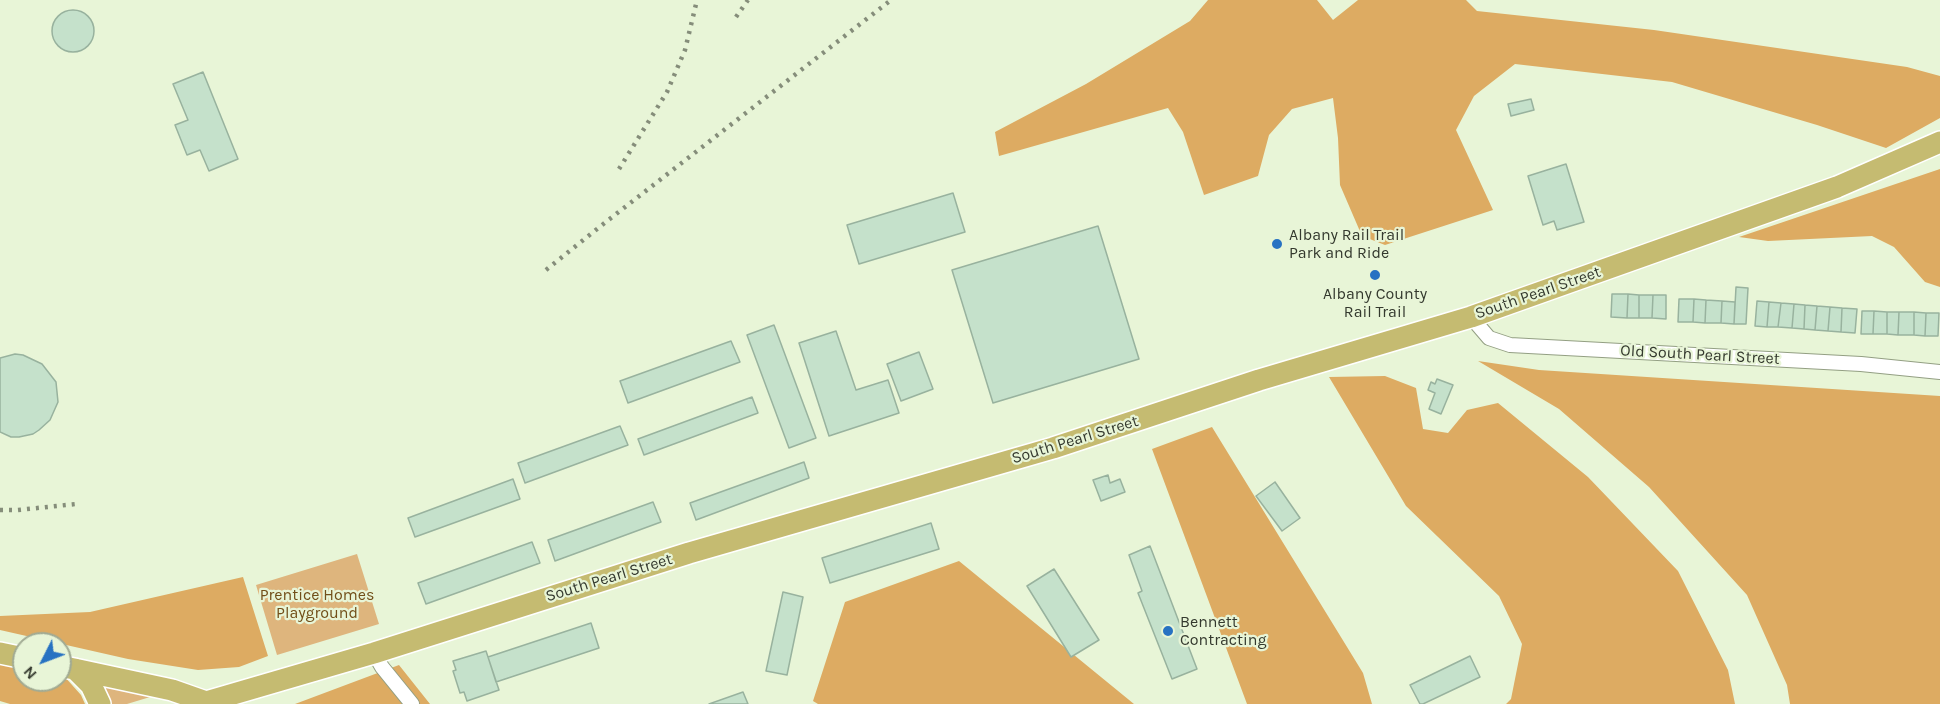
<!DOCTYPE html>
<html>
<head>
<meta charset="utf-8">
<style>
	body { margin:0 }
	#map { position:relative; width:1940px; height:704px; overflow:hidden; background:#e8f5d7; font-family:Karla,sans-serif }
	canvas { display:block }
	.north { position:absolute; left:12px; top:632px; width:60px; height:60px; box-sizing:border-box; background:#e8f5d7; border:2px solid #a0aa93; border-radius:50%; rotate:228deg; font-size:16px; font-weight:700; line-height:24px; text-align:center; color:#34392e }
	.north::after { content:''; display:block; margin:auto; width:21px; height:27px; background:#2772c2; clip-path:polygon(50% 0,100% 100%,50% 72%,0 100%) }
</style>
</head>
<body>
<div id="map">
<canvas width="1940" height="704"></canvas>
<div class="north">N</div>
</div>
<script>
const c = document.querySelector('canvas').getContext('2d');
c.lineJoin = 'round';
function fill(path, color) { c.fillStyle = color; c.fill(path, 'evenodd'); }
const toPath = rows => new Path2D(rows.map(r => 'M' + r).join(''));
function strokePath(path, color, width, dash) { c.strokeStyle = color; c.lineWidth = width; c.lineCap = dash ? 'butt' : 'round'; c.setLineDash(dash || []); c.stroke(path); }
function drawText(font, color, halo, rows, align = 'center') {
  c.font = font + ' Karla,sans-serif'; c.lineWidth = 4.5; c.setLineDash([]); c.textBaseline = 'middle'; c.strokeStyle = halo; c.fillStyle = color; for (const [text, x, y, turn = 0] of rows) {
    c.save(); c.translate(x, y); c.rotate((+turn || 0) * Math.PI / 180); c.textAlign = isNaN(turn) ? turn : align; if (halo) c.strokeText(text, 0, 0); c.fillText(text, 0, 0); c.restore();
  }
}
const green = toPath([
	[357,554,379,624,277,655,256,585],
	[95,676,160,694,127,704,110,704,107,692]
]);
const forest = toPath([
	[1208,0,1317,0,1333,20,1358,0,1466,0,1477,11,1654,30,1907,67,1940,76,1940,118,1886,148,1817,125,1672,82,1515,64,1474,96,1456,130,1493,210,1385,245,1362,236,1340,185,1338,138,1333,98,1292,109,1269,135,1258,176,1204,195,1183,132,1168,108,999,156,995,132,1086,84,1190,21],
	[1940,169,1940,287,1925,282,1894,247,1872,236,1768,241,1739,237],
	[1478,361,1539,370,1940,396,1940,704,1790,704,1787,685,1747,595,1649,487,1559,409],
	[1385,376,1416,388,1423,429,1448,433,1467,410,1498,403,1588,477,1678,571,1728,670,1735,704,1506,704,1511,699,1522,644,1499,596,1406,506,1329,377],
	[1212,427,1363,673,1372,704,1247,704,1152,449],
	[959,561,1134,704,818,704,813,701,845,602],
	[243,577,268,656,239,667,198,670,128,659,0,630,0,616,90,612],
	[0,664,24,669,24,680,60,680,60,675,64,676,81,695,85,704,10,704,0,701],
	[399,665,430,704,295,704]
]);
const building = toPath([
	'52 31a21 21 0 1 1 42 0a21 21 0 1 1-42 0Z',
	[203,72,238,159,209,171,200,150,187,155,175,125,188,120,173,84,203,72],
	[1531,99,1534,110,1511,116,1508,104,1531,99],
	[1566,164,1584,222,1557,230,1554,221,1543,225,1528,176,1566,164],
	[953,193,965,232,859,264,847,225,953,193],
	[1098,226,1139,359,993,403,952,270,1098,226],
	[1736,287,1748,288,1746,324,1734,324,1736,287],
	[1612,294,1628,294,1627,318,1611,317,1612,294],
	[1628,294,1639,295,1639,318,1627,318,1628,294],
	[1639,295,1653,295,1652,318,1639,318,1639,295],
	[1653,295,1666,295,1666,319,1652,318,1653,295],
	[1679,299,1694,299,1693,322,1678,322,1679,299],
	[1694,299,1706,300,1705,323,1693,322,1694,299],
	[1706,300,1722,301,1721,323,1705,323,1706,300],
	[1722,301,1735,302,1734,324,1721,323,1722,301],
	[1757,301,1769,302,1767,327,1755,326,1757,301],
	[1769,302,1781,303,1778,327,1767,327,1769,302],
	[1781,303,1794,304,1792,328,1778,327,1781,303],
	[1794,304,1805,305,1804,329,1792,328,1794,304],
	[1805,305,1817,306,1815,330,1804,329,1805,305],
	[1817,306,1830,307,1828,331,1815,330,1817,306],
	[1830,307,1842,308,1841,332,1828,331,1830,307],
	[1842,308,1857,309,1855,333,1841,332,1842,308],
	[1862,311,1874,311,1873,334,1861,334,1862,311],
	[1874,311,1887,312,1887,334,1873,334,1874,311],
	[1887,312,1899,312,1898,335,1887,334,1887,312],
	[1899,312,1914,312,1914,335,1898,335,1899,312],
	[1914,312,1926,313,1925,336,1914,335,1914,312],
	[1926,313,1939,313,1938,336,1925,336,1926,313],
	[774,325,816,438,789,448,747,335,774,325],
	[836,331,856,390,888,380,899,413,829,436,799,343,836,331],
	[731,341,740,362,628,403,620,381,731,341],
	[919,352,933,389,901,401,887,364,919,352],
	[15,354,23,355,42,364,56,382,58,402,50,420,39,430,33,434,19,437,11,437,0,432,0,358,15,354],
	[1437,379,1453,385,1441,414,1429,409,1435,393,1428,390,1431,382,1435,384,1437,379],
	[752,397,758,413,644,455,638,439,752,397],
	[620,426,628,445,525,483,518,463,620,426],
	[804,462,809,478,696,520,690,503,804,462],
	[1108,475,1110,483,1120,479,1125,492,1101,501,1093,480,1108,475],
	[513,479,520,499,415,537,408,518,513,479],
	[1275,482,1300,518,1282,531,1256,496,1275,482],
	[653,502,661,522,555,561,548,540,653,502],
	[931,523,939,549,830,583,822,558,931,523],
	[532,542,540,563,426,604,418,583,532,542],
	[1150,546,1197,669,1172,679,1138,593,1142,591,1129,555,1150,546],
	[1054,569,1099,640,1071,657,1027,586,1054,569],
	[783,592,803,597,787,675,766,671,783,592],
	[591,623,599,648,496,682,488,657,591,623],
	[486,651,499,690,467,701,464,692,460,693,453,671,456,670,453,661,486,651],
	[1470,656,1480,677,1423,704,1420,704,1410,685,1470,656],
	[743,692,748,704,709,704,743,692]
]);
const minor = toPath([
	[1471,317,1489,338,1510,345,1861,364,1940,372],
	[374,653,382,667,412,704]
]);
const primary = toPath([
	[0,653,24,658],
	[60,666,172,690,206,702],
	[75,669,91,685,100,704],
	[199,704,374,653,689,553,1053,448,1259,380,1471,317,1837,187,1940,142]
]);
const rail = toPath([
	[736,17,748,0],
	[619,169,667,92,685,50,697,0],
	[546,270,602,225,891,0],
	[0,510,18,510,76,504]
]);
const markers = [
	[1277,244,6,"#2772c2"],
	[1375,275,6,"#2772c2"],
	[1168,631,6,"#2772c2"]
];
const poiNames = [
	["Albany Rail Trail",1289,235],
	["Park and Ride",1289,253],
	["Albany County",1375,294,"center"],
	["Rail Trail",1375,312,"center"],
	["Bennett",1180,622],
	["Contracting",1180,640]
];
const streetNames = [
	["South Pearl Street",1538,293,-19],
	["Old South Pearl Street",1700,355,3],
	["South Pearl Street",1075,440,-17],
	["South Pearl Street",609,578,-17]
];
const parkNames = [
	["Prentice Homes",317,595],
	["Playground",317,613]
];
fill(green, '#deb57d');
fill(forest, '#ddab62');
fill(building, '#c5e1cb');
strokePath(building, '#98b29e', 1.5);
strokePath(minor, '#939f83', 16);
strokePath(primary, '#fff', 24);
strokePath(minor, '#fff', 14);
strokePath(primary, '#c5bb71', 21);
strokePath(rail, '#858d7a', 4.5, [3, 6]);
for (const [x, y, r, color] of markers) { const dot = new Path2D(); dot.arc(x, y, r, 0, 2 * Math.PI); c.fillStyle = color; c.fill(dot); strokePath(dot, '#e8f5d7', 2); }
drawText('16px', '#34392e', '#e8f5d7', poiNames, 'left');
drawText('16px', '#34392e', '#e8f5d7', streetNames);
drawText('16px', '#724f19', '#e8f5d7', parkNames);
</script>
</body>
</html>
